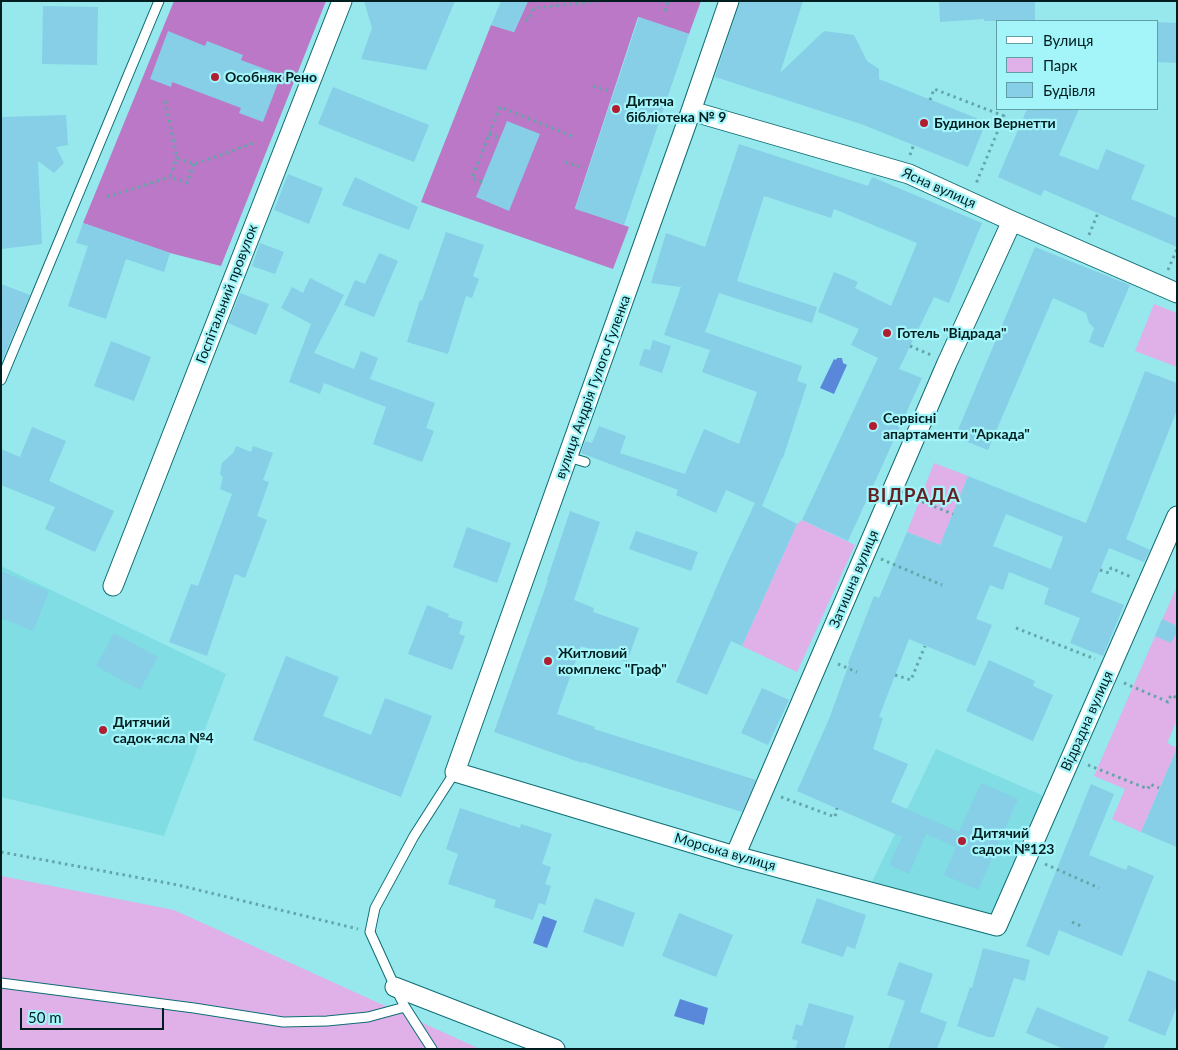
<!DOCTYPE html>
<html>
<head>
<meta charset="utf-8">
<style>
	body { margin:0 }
	#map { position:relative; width:1178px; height:1050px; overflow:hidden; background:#96e8ed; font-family:Lato,sans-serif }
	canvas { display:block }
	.frame { position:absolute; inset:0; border:2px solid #001e20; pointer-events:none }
	.legend { position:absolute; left:996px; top:20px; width:162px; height:90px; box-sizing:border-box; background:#a3f5fa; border:1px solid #629fa3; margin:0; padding:6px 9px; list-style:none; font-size:15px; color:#001e20 }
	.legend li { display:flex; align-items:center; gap:10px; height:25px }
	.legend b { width:25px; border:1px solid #629fa3 }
	.scale { position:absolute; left:20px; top:1008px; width:144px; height:22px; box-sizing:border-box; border:2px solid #001e20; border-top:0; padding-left:6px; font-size:15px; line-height:18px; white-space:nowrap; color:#001e20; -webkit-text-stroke:4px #a3f5fa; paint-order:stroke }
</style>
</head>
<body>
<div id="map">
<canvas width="1178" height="1050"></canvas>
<div class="frame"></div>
<ul class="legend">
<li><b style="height:6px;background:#fff"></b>Вулиця</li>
<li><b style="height:14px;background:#dfb1e8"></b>Парк</li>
<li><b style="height:14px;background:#86cfe7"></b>Будівля</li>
</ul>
<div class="scale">50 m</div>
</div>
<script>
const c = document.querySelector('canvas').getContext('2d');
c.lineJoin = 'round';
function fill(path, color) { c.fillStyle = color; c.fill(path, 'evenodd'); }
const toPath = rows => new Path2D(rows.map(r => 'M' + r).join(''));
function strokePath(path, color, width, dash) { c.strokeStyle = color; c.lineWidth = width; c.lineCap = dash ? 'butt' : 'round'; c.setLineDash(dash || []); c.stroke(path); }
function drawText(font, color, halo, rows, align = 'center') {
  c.font = font + ' Lato,sans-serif'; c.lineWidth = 4.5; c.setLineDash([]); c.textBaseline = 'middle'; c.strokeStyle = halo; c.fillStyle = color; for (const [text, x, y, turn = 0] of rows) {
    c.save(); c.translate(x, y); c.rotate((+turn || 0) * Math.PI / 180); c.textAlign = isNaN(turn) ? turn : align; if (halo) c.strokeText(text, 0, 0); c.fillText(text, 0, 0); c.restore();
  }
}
const built = toPath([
	[1,566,226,674,164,836,1,797],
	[936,749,1046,797,997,924,868,890]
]);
const green = toPath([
	[1154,304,1177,313,1177,367,1135,351],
	[934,463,968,476,940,545,907,532],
	[802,520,855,545,797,672,742,646,797,524],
	[1177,586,1177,720,1167,743,1177,748,1141,832,1112,819,1125,789,1094,776],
	[1,876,174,910,480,1049,1,1049]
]);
const forest = toPath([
	[174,1,326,1,221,266,170,253,83,223],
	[528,1,701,1,689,34,638,17,575,208,629,227,613,269,421,202,491,25,514,32]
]);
const water = toPath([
	[837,358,842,358,843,363,847,365,834,394,820,388,834,359,836,360],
	[543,916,557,921,547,948,533,943],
	[680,999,708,1008,704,1025,674,1016]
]);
const building = toPath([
	[364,1,455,1,426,70,361,59,372,28],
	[501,1,528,1,514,32,491,25],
	[740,1,803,1,780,73,824,31,854,35,867,61,879,69,879,79,986,122,968,167,861,124,715,77],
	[939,1,1035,1,1035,21,984,21,984,19,940,22],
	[43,6,98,7,97,65,42,64],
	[639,17,689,34,624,225,575,209],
	[1157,22,1177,23,1177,63,1157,62],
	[168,31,205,46,207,41,243,55,241,60,281,75,263,122,239,113,241,108,172,82,171,87,150,79],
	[333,87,429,125,414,162,318,124],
	[1027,109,1079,109,1059,155,1098,170,1106,149,1145,165,1131,199,1177,218,1177,247,1044,190,1041,196,998,177],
	[66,115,68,145,56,147,64,163,54,173,38,161,42,244,1,249,1,117],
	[507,121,540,134,509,211,476,197],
	[739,144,868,186,872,177,982,223,949,303,934,297,899,369,922,378,848,541,802,520,878,358,851,345,859,329,818,312,834,272,858,282,855,288,891,306,917,243,834,209,831,218,764,196,737,281,817,307,812,323,719,293,705,332,802,366,797,381,807,384,783,458,782,458,762,506,797,524,742,646,731,641,707,695,676,682,726,565,755,503,726,490,716,513,676,495,678,490,581,453,585,441,592,443,599,426,626,436,620,453,685,474,704,429,739,444,757,392,702,372,710,350,664,335,681,287,651,283,666,233,705,247],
	[288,174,323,188,309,224,274,210],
	[355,177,418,207,409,230,342,205],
	[83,223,170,253,164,272,126,259,106,319,68,306,88,246,76,243],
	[446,232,484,245,473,276,479,279,472,298,466,296,448,354,407,342,420,300,422,301],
	[260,243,284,252,275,274,252,266],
	[1035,247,1130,285,1103,348,1089,342,1094,328,1089,323,1086,313,1053,298,988,450,955,437],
	[379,253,398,261,374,317,344,305,355,280,365,284],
	[310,278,344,295,314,353,354,369,361,351,378,358,370,379,435,403,426,428,434,431,422,462,373,444,386,407,324,383,320,394,289,382,311,324,281,308,292,287,303,293],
	[1,284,30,295,1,363],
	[240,293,269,304,256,335,228,323],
	[653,340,671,346,662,373,639,365,644,349,650,350],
	[111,341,151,357,134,401,94,386],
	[1145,371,1177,383,1177,410,1126,539,1150,550,1144,562,1109,548,1091,592,1124,605,1103,656,1070,643,1080,618,1044,604,1049,588,1009,572,1003,590,990,585,976,619,992,625,975,666,909,639,879,717,883,718,873,749,908,764,891,802,959,832,981,783,1018,799,978,890,944,875,956,847,926,834,909,874,889,865,902,837,797,791,829,719,849,664,848,663,874,596,879,598,907,532,940,545,968,476,1086,523],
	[1006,514,1063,537,1051,569,993,546],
	[32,427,66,441,49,481,114,511,95,552,45,529,55,507,1,485,1,449,20,457],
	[236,446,251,452,253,446,273,453,263,480,269,482,257,516,267,520,245,578,235,574,207,656,169,642,191,584,198,586,232,494,220,489,223,477,220,474,221,468,222,463,234,452],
	[570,511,600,522,574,600,594,608,593,612,639,628,627,662,581,646,557,714,595,727,594,729,756,780,742,812,583,762,582,763,494,732,548,580,547,580],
	[467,527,511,543,497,583,453,567],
	[636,531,698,552,691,571,629,549],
	[1,571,49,591,33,631,1,618],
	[427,605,449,614,448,617,463,622,459,634,465,636,452,670,408,654],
	[1162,619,1177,626,1177,632,1171,643,1155,636],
	[114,633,158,657,140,690,96,666],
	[286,656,339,677,323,716,371,735,385,698,432,716,401,797,253,740],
	[989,660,1035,681,1033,686,1053,695,1033,741,966,711],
	[762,688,789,700,768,745,741,733],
	[1177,748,1177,847,1141,832],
	[1091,784,1114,794,1089,855,1126,870,1128,865,1154,876,1122,956,1059,930,1049,956,1026,946],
	[460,808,520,828,521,824,552,834,542,864,551,867,545,884,551,886,545,905,539,903,533,920,494,907,496,900,448,884,458,854,446,849],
	[595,898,635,913,623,947,583,932],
	[817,898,866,915,855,949,847,946,843,957,801,943],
	[679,913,733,935,716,977,662,956],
	[983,948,1030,960,1025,981,1014,978,994,1037,988,1037,957,1026,970,987,972,988],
	[899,962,933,974,920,1012,947,1022,937,1049,888,1049,905,1001,887,995],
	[1148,970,1177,982,1177,1006,1165,1036,1128,1021],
	[809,1003,854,1016,844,1049,795,1049,798,1041,792,1039,796,1024,802,1026],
	[1037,1007,1109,1037,1103,1049,1064,1049,1026,1033]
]);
const path = toPath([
	[665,11,668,1],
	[525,20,528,20,534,8,602,1],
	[593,86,609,91],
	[930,100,934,89,1004,116,975,186],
	[165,101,177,158],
	[489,134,500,138],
	[910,155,914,144],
	[565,162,584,168],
	[194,164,187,183,170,177,177,158,194,164,254,143],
	[482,182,472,178,500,107,574,137],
	[107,197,170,177],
	[1089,235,1098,213],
	[1168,270,1177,249],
	[910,346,931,355],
	[910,497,953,514],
	[881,559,942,585],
	[1100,570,1109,573,1111,568,1131,577],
	[1016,628,1095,659],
	[838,664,857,672],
	[895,675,911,680,925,646],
	[1124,683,1168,702,1171,695,1177,698],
	[1088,765,1148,789,1150,784,1159,788],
	[781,797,835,817,837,808],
	[1,852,178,885,358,929],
	[1045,864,1099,888],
	[1072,922,1081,926]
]);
const lane = toPath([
	[1,380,159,1],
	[568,457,585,462],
	[1,983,194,1008,283,1022,327,1021,368,1017,405,1007],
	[432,1049,405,1007,395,987,370,932,375,908,414,836,455,772]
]);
const street = toPath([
	[729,1,691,111,455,772,735,856,997,926,1177,516],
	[691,111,909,174,1012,221,1177,293],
	[113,586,342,1],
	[735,856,947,363,1012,221],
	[395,987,555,1049]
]);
const markers = [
	[215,77,5,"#b11e32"],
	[616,109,5,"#b11e32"],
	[924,123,5,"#b11e32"],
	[887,333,5,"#b11e32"],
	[873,426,5,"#b11e32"],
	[548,661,5,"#b11e32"],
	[103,730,5,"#b11e32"],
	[962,841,5,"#b11e32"]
];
const poiNames = [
	["Особняк Рено",225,77],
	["Дитяча",626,101],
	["бібліотека № 9",626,117],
	["Будинок Вернетти",934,123],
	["Готель \"Відрада\"",897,333],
	["Сервісні",883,418],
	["апартаменти \"Аркада\"",883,434],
	["Житловий",558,653],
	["комплекс \"Граф\"",558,669],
	["Дитячий",113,722],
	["садок-ясла №4",113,738],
	["Дитячий",972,833],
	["садок №123",972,849]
];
const streetNames = [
	["Ясна вулиця",939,188,24],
	["Госпітальний провулок",227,294,-69],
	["вулиця Андрія Гулого-Гуленка",593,387,-70],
	["Затишна вулиця",854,579,-67],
	["Відрадна вулиця",1087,721,-66],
	["Морська вулиця",725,852,16]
];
const districtNames = [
	["ВІДРАДА",914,496]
];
fill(built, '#80dde3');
fill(green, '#dfb1e8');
fill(forest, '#ba78c7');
fill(water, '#5988da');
fill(building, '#86cfe7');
strokePath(lane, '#0e6d73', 11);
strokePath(street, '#0e6d73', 21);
strokePath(path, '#64a5a9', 3, [2.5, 4]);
strokePath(lane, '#fff', 9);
strokePath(street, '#fff', 19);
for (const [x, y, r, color] of markers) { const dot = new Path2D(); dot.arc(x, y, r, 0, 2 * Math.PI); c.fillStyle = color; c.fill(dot); strokePath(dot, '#a3f5fa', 2); }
drawText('bold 14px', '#001e20', '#a3f5fa', poiNames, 'left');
drawText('14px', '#001e20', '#a3f5fa', streetNames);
c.letterSpacing = '1px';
drawText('bold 19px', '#641f23', '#a3f5fa', districtNames);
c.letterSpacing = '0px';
</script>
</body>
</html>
